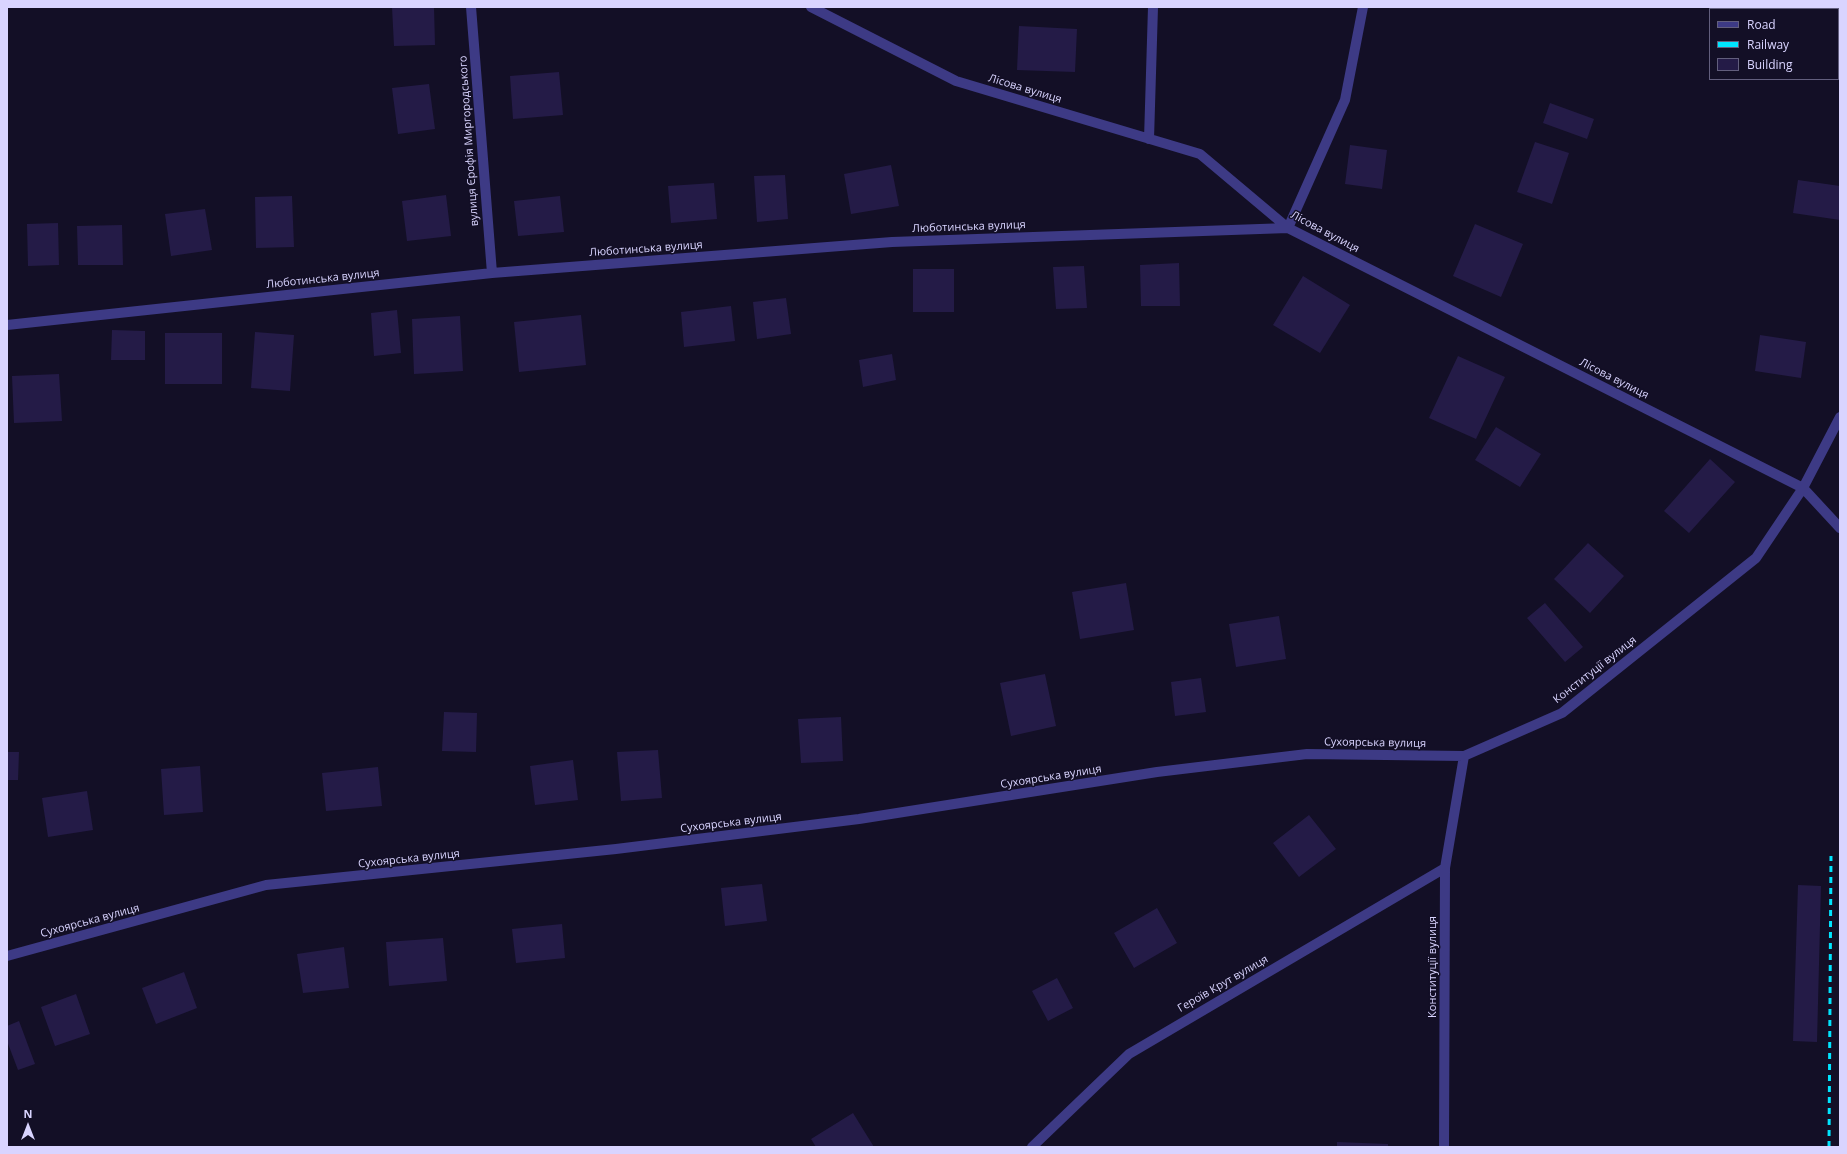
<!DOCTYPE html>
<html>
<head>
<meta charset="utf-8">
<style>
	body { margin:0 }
	#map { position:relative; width:1847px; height:1154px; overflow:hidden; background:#130f26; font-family:"Open Sans",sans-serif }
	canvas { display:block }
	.frame { position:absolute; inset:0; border:8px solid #d9d4ff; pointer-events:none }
	.legend { position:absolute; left:1709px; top:8px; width:130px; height:72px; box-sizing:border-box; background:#130f26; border:1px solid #625e7d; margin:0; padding:5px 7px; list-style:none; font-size:12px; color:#d9d4ff }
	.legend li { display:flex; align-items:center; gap:8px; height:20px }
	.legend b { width:20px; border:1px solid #625e7d }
	.north { position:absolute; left:8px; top:1106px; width:40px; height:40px; -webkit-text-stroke:3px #130f26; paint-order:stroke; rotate:0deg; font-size:11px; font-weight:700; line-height:16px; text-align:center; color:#d9d4ff }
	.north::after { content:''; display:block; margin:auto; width:14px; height:18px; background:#d9d4ff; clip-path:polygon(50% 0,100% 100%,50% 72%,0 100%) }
</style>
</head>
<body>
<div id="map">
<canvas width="1847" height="1154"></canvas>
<div class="frame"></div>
<ul class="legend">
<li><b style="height:5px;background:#3d3a85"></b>Road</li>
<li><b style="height:5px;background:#00e5ff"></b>Railway</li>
<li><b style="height:11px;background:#241b47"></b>Building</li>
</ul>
<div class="north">N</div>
</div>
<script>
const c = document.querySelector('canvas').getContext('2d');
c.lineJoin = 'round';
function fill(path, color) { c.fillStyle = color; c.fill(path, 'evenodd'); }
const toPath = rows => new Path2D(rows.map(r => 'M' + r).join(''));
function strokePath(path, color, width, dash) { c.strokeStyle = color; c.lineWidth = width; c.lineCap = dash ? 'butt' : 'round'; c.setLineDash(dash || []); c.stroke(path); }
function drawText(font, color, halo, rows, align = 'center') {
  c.font = font + ' "Open Sans",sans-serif'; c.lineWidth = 3; c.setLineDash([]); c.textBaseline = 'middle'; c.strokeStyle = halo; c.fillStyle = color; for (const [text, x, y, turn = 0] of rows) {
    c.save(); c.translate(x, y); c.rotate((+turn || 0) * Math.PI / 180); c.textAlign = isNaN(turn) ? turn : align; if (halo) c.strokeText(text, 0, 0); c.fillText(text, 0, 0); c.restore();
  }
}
const building = toPath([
	[392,7,434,7,435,45,394,46],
	[1019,26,1077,29,1075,72,1017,70],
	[559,72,563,115,513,119,510,76],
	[429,84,435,129,398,134,392,88],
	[1550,103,1594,119,1587,139,1543,123],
	[1535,142,1569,153,1552,204,1517,192],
	[1350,145,1387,150,1382,189,1345,184],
	[891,165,899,206,851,214,844,174],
	[785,175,788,219,757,222,754,176],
	[1798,180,1840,186,1840,220,1793,213],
	[714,183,717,219,671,223,668,186],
	[446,195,451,236,407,241,402,201],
	[292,196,294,247,256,248,255,197],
	[560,196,564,232,518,236,514,201],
	[205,209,212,250,171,256,165,214],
	[58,223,59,265,28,266,27,224],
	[1475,224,1523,244,1501,297,1453,276],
	[122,225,123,265,78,265,77,226],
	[1179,263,1180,306,1141,306,1140,265],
	[1084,266,1087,308,1056,309,1053,267],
	[913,269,954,269,954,312,913,312],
	[1303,276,1350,305,1320,353,1273,325],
	[786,298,791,334,757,339,753,302],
	[731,306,735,341,684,347,681,312],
	[397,310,401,353,374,356,371,313],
	[581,315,586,365,519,372,514,322],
	[460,316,463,371,414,374,412,319],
	[112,330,145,331,145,360,111,360],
	[255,332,294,335,290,391,251,388],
	[165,333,222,333,222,384,165,384],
	[1760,335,1806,342,1801,378,1755,371],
	[892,354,896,380,863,387,859,360],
	[1458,356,1505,377,1476,439,1429,418],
	[59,374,62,421,14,423,12,376],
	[1496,427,1541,454,1520,487,1475,460],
	[1710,459,1735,482,1689,533,1664,511],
	[1588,543,1624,576,1590,613,1554,579],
	[1126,583,1134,630,1080,639,1072,592],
	[1545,603,1583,647,1565,662,1527,618],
	[1279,616,1286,659,1236,667,1229,624],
	[1045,674,1056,726,1011,736,1000,683],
	[1201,678,1206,712,1175,716,1171,682],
	[444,712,477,713,476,752,442,751],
	[841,717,843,761,801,763,798,719],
	[658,750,662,798,621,801,617,752],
	[7,752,19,752,18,780,7,780],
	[573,760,578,800,535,805,530,766],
	[200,766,203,812,164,815,161,769],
	[378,767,382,806,326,811,322,773],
	[87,791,93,830,48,837,42,798],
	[1309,815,1336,849,1299,877,1273,843],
	[762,884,767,921,725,926,721,888],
	[1798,885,1821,886,1817,1042,1793,1041],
	[1157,908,1177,943,1134,968,1114,933],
	[562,924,565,958,516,963,512,929],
	[443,938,447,981,389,986,386,942],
	[344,947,349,988,303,993,297,954],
	[184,972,197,1008,156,1024,142,988],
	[1057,978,1073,1008,1048,1021,1032,991],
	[76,994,90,1034,55,1046,41,1007],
	[19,1021,35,1064,18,1070,7,1041,7,1026],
	[853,1113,874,1147,816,1147,811,1139],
	[1337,1142,1388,1144,1388,1147,1337,1147]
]);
const minor = toPath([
	[471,7,492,273],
	[811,7,956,81,1200,154,1288,228,1803,488,1840,528],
	[1149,139,1153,7],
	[7,325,492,273,892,242,1288,228,1345,100,1363,7],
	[7,956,266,885,616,849,859,819,1157,772,1307,754,1464,756],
	[1032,1147,1129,1054,1445,868],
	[1444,1147,1445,868,1464,756,1562,713,1756,558,1803,488,1840,417]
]);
const rail = toPath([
	[1829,1147,1831,856]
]);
const streetNames = [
	["Лісова вулиця",1025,89,17],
	["вулиця Єрофія Миргородського",469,141,-94],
	["Люботинська вулиця",969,227,-2],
	["Лісова вулиця",1325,232,28],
	["Люботинська вулиця",646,249,-4],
	["Люботинська вулиця",323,279,-6],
	["Лісова вулиця",1614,379,27],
	["Конституції вулиця",1595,670,-38],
	["Сухоярська вулиця",1375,743,1],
	["Сухоярська вулиця",1051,777,-9],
	["Сухоярська вулиця",731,823,-7],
	["Сухоярська вулиця",409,859,-6],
	["Сухоярська вулиця",90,921,-15],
	["Конституції вулиця",1433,967,-90],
	["Героїв Крут вулиця",1223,984,-30]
];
fill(building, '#241b47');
strokePath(minor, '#3d3a85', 10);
strokePath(rail, '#00e5ff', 3, [6, 5]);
drawText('11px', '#d9d4ff', '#130f26', streetNames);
</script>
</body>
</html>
